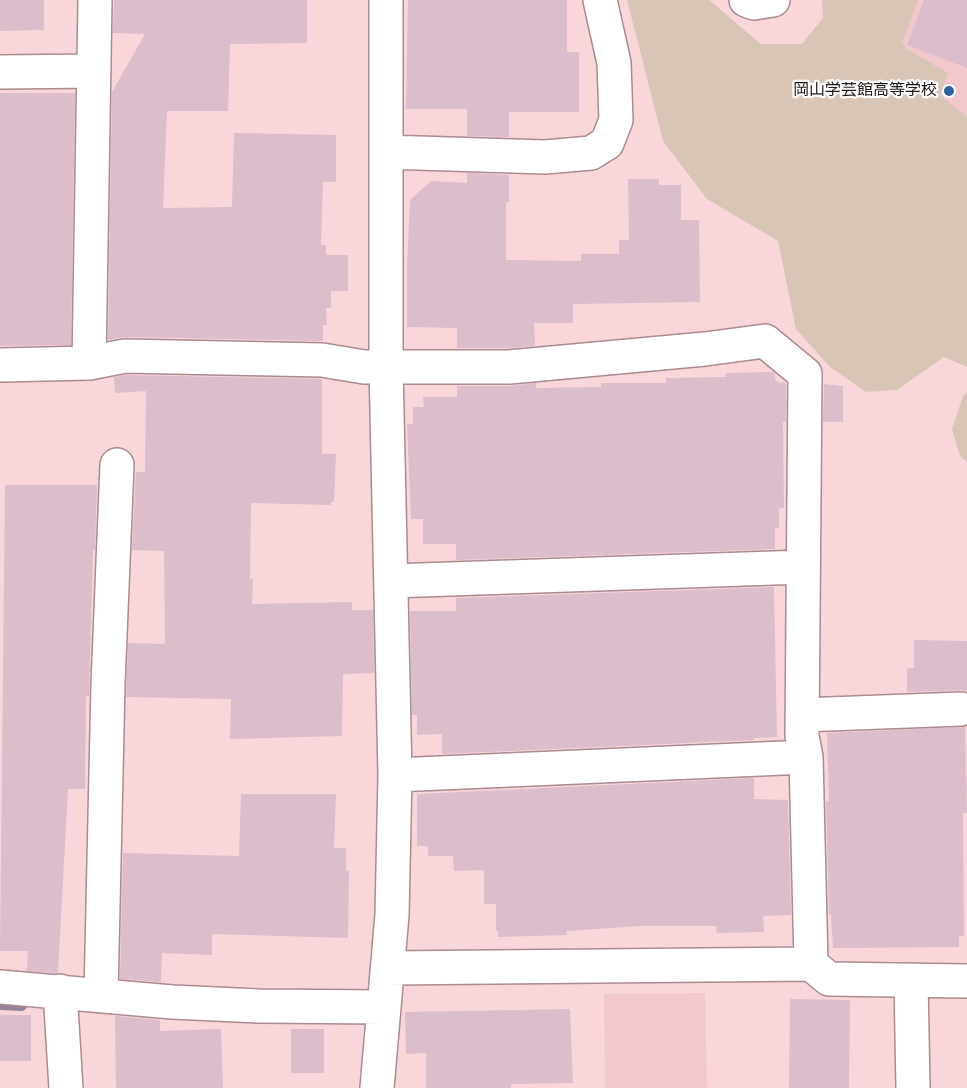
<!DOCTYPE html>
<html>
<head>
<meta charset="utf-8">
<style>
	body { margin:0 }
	canvas { display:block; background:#f8d6d9 }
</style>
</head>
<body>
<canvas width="967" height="1088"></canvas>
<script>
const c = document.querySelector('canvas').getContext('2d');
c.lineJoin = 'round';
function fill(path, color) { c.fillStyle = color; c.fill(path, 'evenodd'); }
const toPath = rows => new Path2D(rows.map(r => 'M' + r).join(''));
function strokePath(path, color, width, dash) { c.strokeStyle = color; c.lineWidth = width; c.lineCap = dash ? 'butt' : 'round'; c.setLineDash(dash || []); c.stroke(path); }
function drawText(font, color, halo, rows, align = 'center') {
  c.font = font + ' Poppins,"Noto Sans JP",sans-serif'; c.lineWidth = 4.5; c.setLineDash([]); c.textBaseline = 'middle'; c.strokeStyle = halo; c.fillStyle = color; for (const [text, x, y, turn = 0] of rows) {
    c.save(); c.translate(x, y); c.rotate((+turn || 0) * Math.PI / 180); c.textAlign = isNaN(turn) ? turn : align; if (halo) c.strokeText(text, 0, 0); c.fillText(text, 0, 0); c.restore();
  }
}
const built = toPath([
	[894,0,967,0,967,125,897,57],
	[705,993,707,1088,605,1088,604,994]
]);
const green = toPath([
	[627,0,709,0,761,44,802,44,823,18,822,0,918,0,902,43,907,49,948,73,940,95,967,117,967,367,944,357,897,390,866,392,830,367,796,329,778,241,707,199,663,141],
	[967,392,967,462,960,456,952,429,963,396]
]);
const stream = toPath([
	[0,1004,21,1005]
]);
const building = toPath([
	[0,0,44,0,44,30,0,31],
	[114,0,307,0,307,43,230,44,228,111,167,111,163,208,232,207,234,133,336,135,336,182,323,182,321,245,326,245,326,255,348,255,348,291,331,291,331,308,326,308,327,325,323,325,323,341,125,337,108,340,112,92,145,34,113,33],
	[408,0,567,0,567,52,579,52,579,112,509,112,509,137,467,136,467,109,406,109],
	[924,0,967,0,967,68,907,45],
	[0,93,75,93,71,345,0,346],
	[467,173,509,175,509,202,506,202,506,260,581,261,581,254,619,254,619,240,629,240,628,179,659,179,659,185,681,185,681,220,699,220,700,302,573,304,573,323,534,323,535,346,508,348,457,348,457,328,407,327,407,268,410,200,431,181,467,183],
	[774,372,776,381,786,383,786,422,783,422,784,508,779,508,779,528,775,528,775,549,456,560,456,544,423,544,423,519,411,519,407,424,413,424,413,407,424,407,423,397,457,397,457,386,509,386,536,383,536,388,601,387,601,383,666,383,666,378,726,377,726,373],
	[127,375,322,379,322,454,336,454,334,502,331,502,331,505,251,503,250,579,253,579,252,604,352,602,352,610,373,610,374,673,343,674,342,736,230,739,231,699,126,697,128,643,165,644,164,551,132,550,136,472,145,472,146,391,115,393,114,377],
	[824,384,843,386,843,422,823,422],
	[5,485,97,485,95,550,93,550,89,696,86,696,85,789,68,789,58,972,56,973,27,971,28,951,0,951],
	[774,587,777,737,754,738,754,740,442,754,442,734,417,735,417,715,412,715,410,611,456,611,456,598],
	[914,640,967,641,967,690,907,692,907,668,914,668],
	[965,727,967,813,963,813,964,936,959,936,959,947,833,948,831,914,829,914,826,801,829,801,827,733],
	[754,778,754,799,788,800,791,915,763,916,764,932,717,933,716,926,640,926,567,931,567,935,498,937,498,931,496,931,496,904,484,904,484,870,454,871,453,856,428,856,428,846,417,846,417,794],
	[241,794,336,794,334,848,346,848,346,871,349,871,348,938,212,934,212,955,162,953,161,982,120,979,123,853,239,856],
	[790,999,850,1000,849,1088,789,1088],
	[570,1009,573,1083,511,1084,511,1088,426,1088,426,1053,406,1054,405,1012],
	[0,1015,31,1015,31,1061,0,1061],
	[115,1016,160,1020,160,1031,221,1029,223,1088,116,1088],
	[291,1029,324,1029,324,1073,291,1073]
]);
const minor = toPath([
	[746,0,754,3,773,0],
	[0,72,94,71],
	[386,152,545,157,591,153,607,143,616,120,614,63,600,0],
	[89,363,95,0],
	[0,365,89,363,125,356,322,360,364,367,509,367,705,349,765,341,805,374,802,736,806,757,811,964,388,968],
	[391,581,803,567],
	[802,715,961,709],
	[395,775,806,757],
	[811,964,829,979,967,981],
	[911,980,913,1088],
	[0,987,172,1002,259,1006,383,1007],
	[60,991,66,1088],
	[101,995,108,684,117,465],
	[377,1088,392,915,395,775,386,367,386,0]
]);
const markers = [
	[949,91,6,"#29659c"]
];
const poiNames = [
	["岡山学芸館高等学校",937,91]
];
fill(built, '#f3c8cd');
fill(green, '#d9c5b5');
strokePath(stream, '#968299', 12);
fill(building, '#dcbdcc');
strokePath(minor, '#ab8b8f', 36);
strokePath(minor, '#fff', 33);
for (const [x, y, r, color] of markers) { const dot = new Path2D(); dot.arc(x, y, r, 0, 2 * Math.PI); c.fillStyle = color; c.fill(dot); strokePath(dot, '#fff', 2); }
drawText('16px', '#231718', '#fff', poiNames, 'right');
</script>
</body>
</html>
